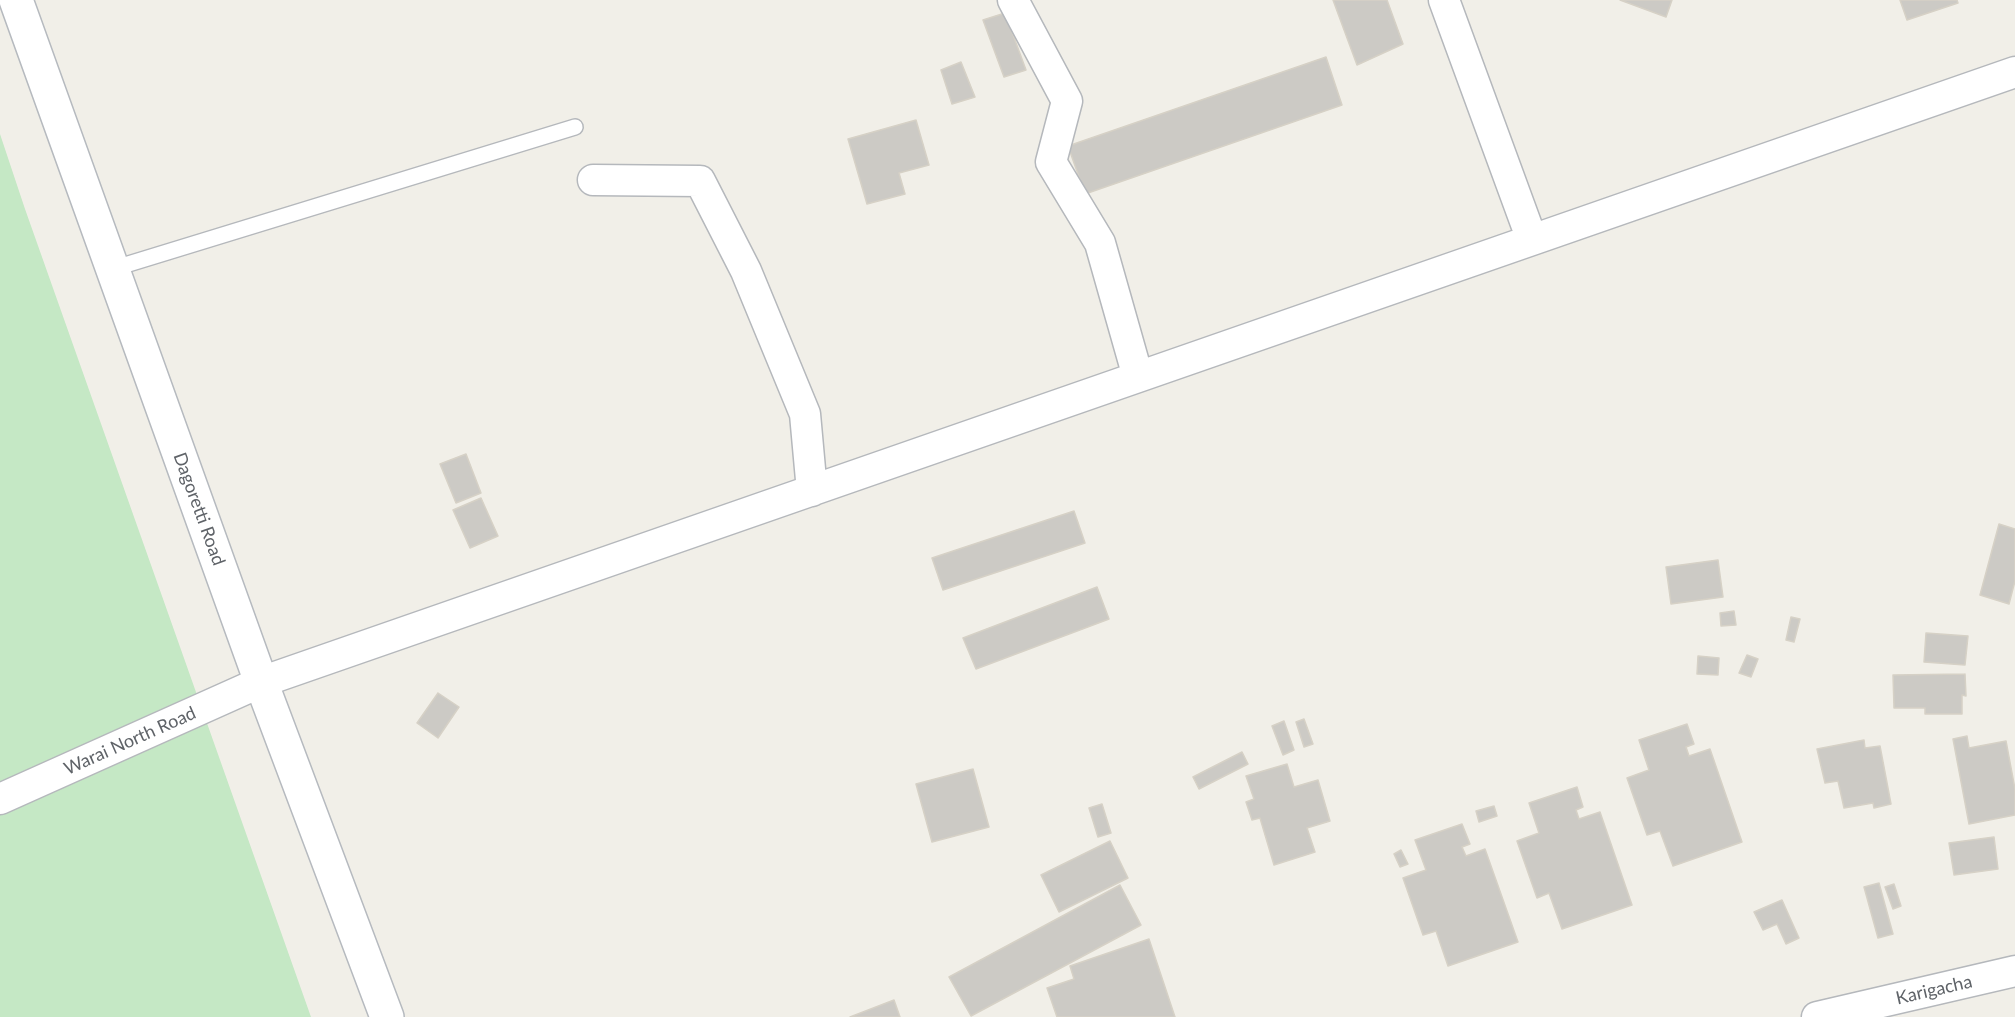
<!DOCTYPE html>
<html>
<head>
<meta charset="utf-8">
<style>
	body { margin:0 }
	canvas { display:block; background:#f1efe8 }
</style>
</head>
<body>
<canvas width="2015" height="1017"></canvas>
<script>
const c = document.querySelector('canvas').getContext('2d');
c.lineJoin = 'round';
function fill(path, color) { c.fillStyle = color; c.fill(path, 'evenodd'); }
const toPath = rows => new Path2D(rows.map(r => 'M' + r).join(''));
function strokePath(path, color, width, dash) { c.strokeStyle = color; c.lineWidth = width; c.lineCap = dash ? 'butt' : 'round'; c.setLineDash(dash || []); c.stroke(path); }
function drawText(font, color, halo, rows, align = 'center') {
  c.font = font + ' Lato,sans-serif'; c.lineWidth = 6; c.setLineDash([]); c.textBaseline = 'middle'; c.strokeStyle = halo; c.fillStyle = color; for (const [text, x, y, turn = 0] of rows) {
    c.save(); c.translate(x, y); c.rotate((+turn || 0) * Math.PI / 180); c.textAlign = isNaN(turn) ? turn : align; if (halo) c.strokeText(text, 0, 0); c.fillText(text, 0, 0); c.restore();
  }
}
const green = toPath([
	[0,134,25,209,311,1017,0,1017]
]);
const building = toPath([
	[1333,0,1387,0,1403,44,1357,65,1333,0],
	[1620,0,1672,0,1666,17,1620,0],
	[1900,0,1957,0,1958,3,1907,20,1900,0],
	[1005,13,1026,70,1004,77,983,20,1005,13],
	[1326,57,1342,105,1085,194,1068,146,1326,57],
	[961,62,975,97,952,104,941,70,961,62],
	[916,120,929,165,899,173,905,194,867,204,848,139,916,120],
	[466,454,481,493,456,503,440,464,466,454],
	[481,498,498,536,470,548,453,510,481,498],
	[1074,511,1085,543,943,590,932,558,1074,511],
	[1999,524,2015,529,2015,581,2009,604,1980,595,1999,524],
	[1718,560,1723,597,1671,604,1666,567,1718,560],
	[1097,587,1109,619,976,669,963,638,1097,587],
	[1734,611,1736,625,1721,626,1720,613,1734,611],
	[1791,617,1800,619,1794,642,1786,640,1791,617],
	[1926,633,1968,636,1965,665,1924,662,1926,633],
	[1747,655,1758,659,1751,677,1739,673,1747,655],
	[1698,656,1719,658,1718,675,1697,674,1698,656],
	[1965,674,1966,696,1962,695,1962,714,1925,714,1925,708,1894,708,1893,675,1965,674],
	[438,693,459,707,438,738,417,723,438,693],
	[1304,719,1313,744,1304,747,1296,722,1304,719],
	[1284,721,1294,750,1283,755,1272,726,1284,721],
	[1687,724,1694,744,1686,747,1689,756,1710,749,1742,842,1673,866,1660,831,1647,835,1627,778,1649,770,1639,740,1687,724],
	[1967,736,1969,748,2006,741,2015,789,2015,815,1969,824,1953,739,1967,736],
	[1864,740,1865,748,1880,746,1891,804,1874,808,1873,803,1844,808,1838,781,1825,783,1817,749,1864,740],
	[1242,752,1248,764,1199,789,1193,777,1242,752],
	[1287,764,1294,787,1318,780,1330,821,1307,828,1315,852,1274,865,1260,818,1252,820,1246,802,1254,799,1246,776,1287,764],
	[973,769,989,827,932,842,916,784,973,769],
	[1577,787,1583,807,1576,810,1579,819,1600,812,1632,905,1562,929,1549,893,1537,898,1517,841,1539,833,1529,803,1577,787],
	[1102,804,1111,833,1098,837,1089,808,1102,804],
	[1494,806,1497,816,1479,822,1476,811,1494,806],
	[1462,824,1470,844,1462,847,1466,856,1485,849,1518,942,1448,966,1436,931,1423,935,1403,878,1426,870,1415,840,1462,824],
	[1994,837,1998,869,1954,875,1949,843,1994,837],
	[1110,841,1128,878,1059,912,1041,875,1110,841],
	[1401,850,1408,864,1400,867,1394,854,1401,850],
	[1879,883,1893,934,1878,938,1864,887,1879,883],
	[1894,884,1901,906,1893,909,1885,887,1894,884],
	[1120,885,1141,925,971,1016,949,977,1120,885],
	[1782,900,1799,938,1786,944,1777,924,1763,930,1754,912,1782,900],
	[1149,939,1175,1017,1057,1017,1047,988,1074,979,1070,966,1149,939],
	[894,1000,900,1017,850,1017,894,1000]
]);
const lane = toPath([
	[112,269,575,127]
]);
const street = toPath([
	[1013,0,1067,101,1051,162,1100,243,1138,377],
	[1444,0,1532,240],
	[593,180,700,181,746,271,805,414,812,491],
	[0,799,261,682,2015,72],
	[1817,1017,2015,971]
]);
const secondary = toPath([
	[16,0,261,682,387,1017]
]);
const streetNames = [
	["Dagoretti Road",199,509,70],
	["Warai North Road",130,741,-24],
	["Karigacha",1934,990,-13]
];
fill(green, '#c5e8c5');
fill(building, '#cccac5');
strokePath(building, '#d6d1c6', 1.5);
strokePath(lane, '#b5b8bc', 18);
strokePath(street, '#b5b8bc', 33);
strokePath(secondary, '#b6babf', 36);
strokePath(lane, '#fff', 15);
strokePath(street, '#fff', 30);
strokePath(secondary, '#fff', 33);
drawText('18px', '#5f6368', '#fff', streetNames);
</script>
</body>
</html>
